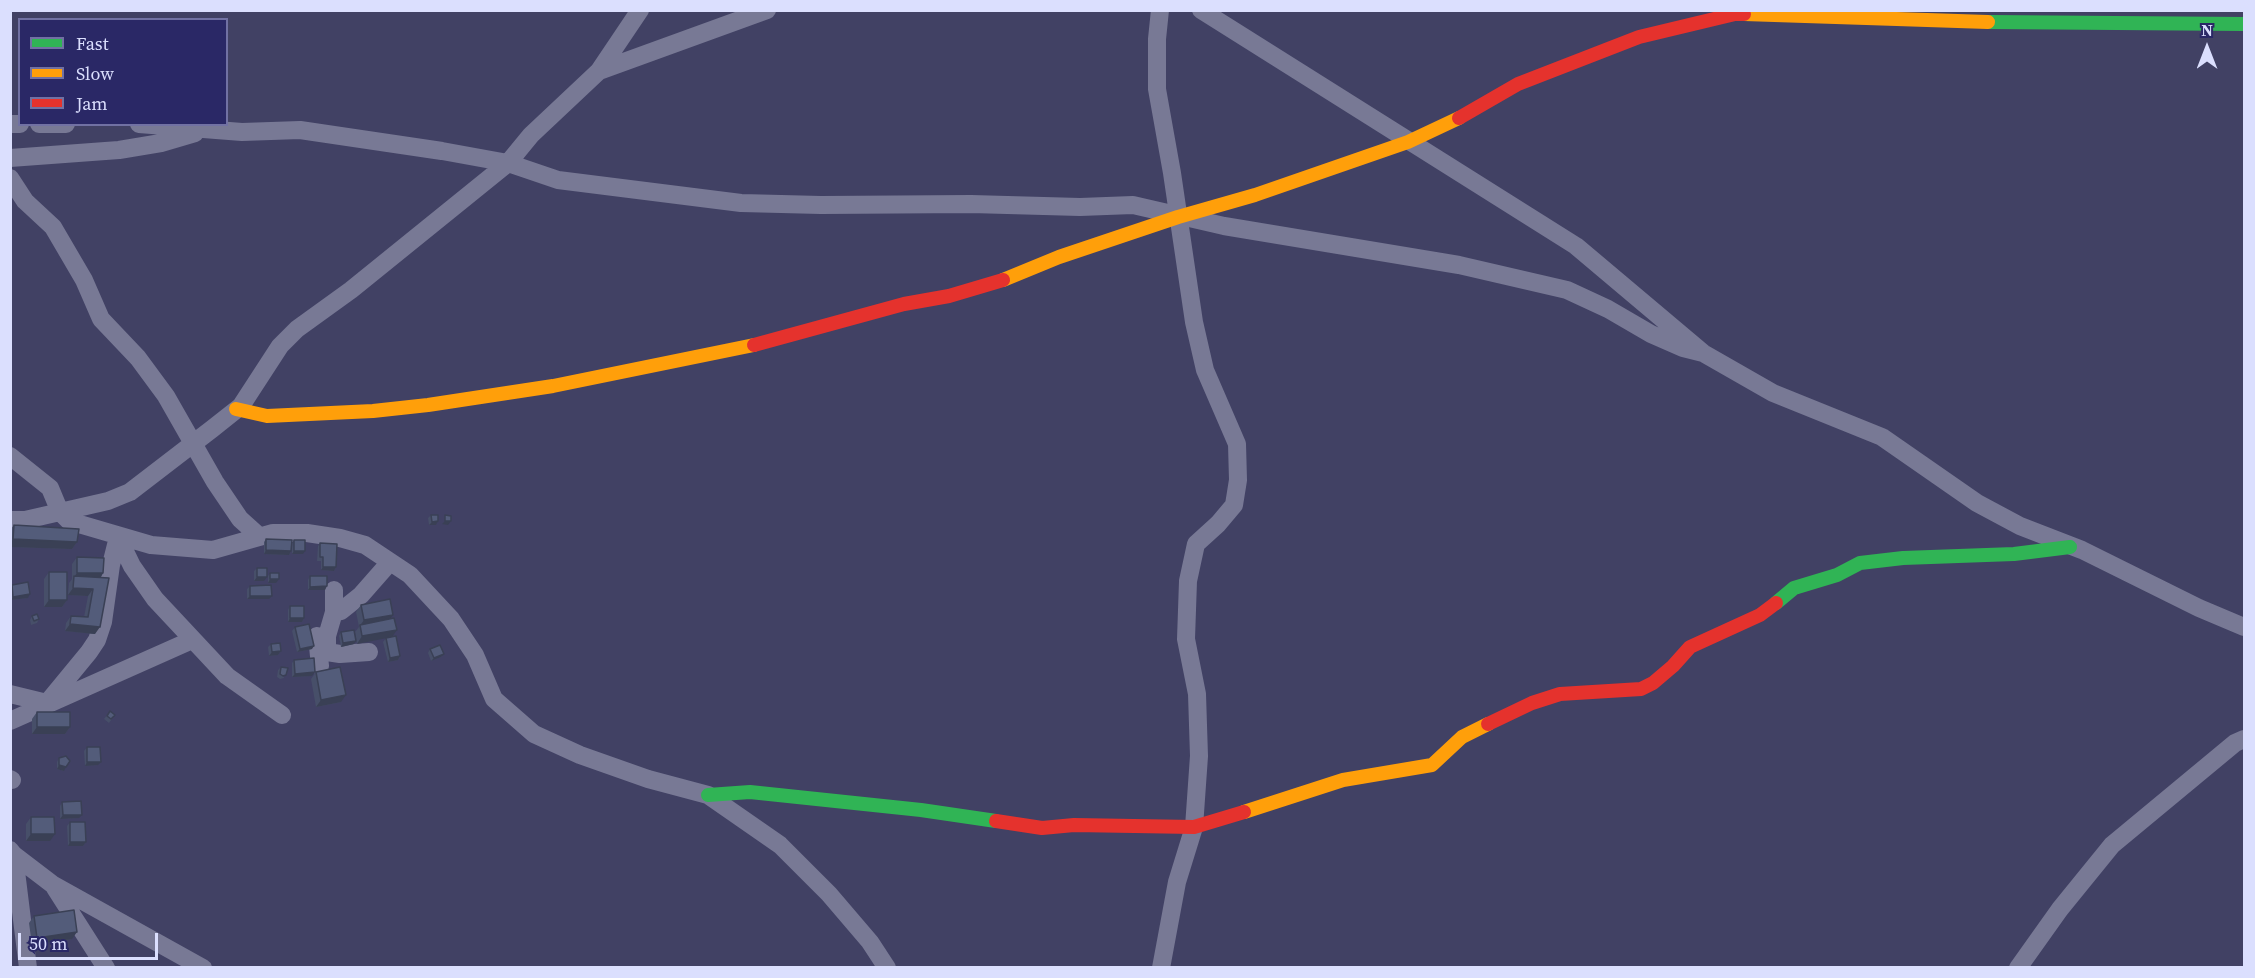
<!DOCTYPE html>
<html>
<head>
<meta charset="utf-8">
<style>
	body { margin:0 }
	#map { position:relative; width:2255px; height:978px; overflow:hidden; background:#414164; font-family:"Source Serif 4",serif }
	canvas { display:block }
	.frame { position:absolute; inset:0; border:12px solid #dbdffe; pointer-events:none }
	.legend { position:absolute; left:18px; top:18px; width:210px; height:108px; box-sizing:border-box; background:#2a2866; border:2px solid #7171a3; margin:0; padding:8px 10px; list-style:none; font-size:18px; color:#dbdffe }
	.legend li { display:flex; align-items:center; gap:12px; height:30px }
	.legend b { width:30px; border:2px solid #7171a3 }
	.north { position:absolute; left:2177px; top:18px; width:60px; height:60px; -webkit-text-stroke:4px #2a2866; paint-order:stroke; rotate:0deg; font-size:16px; font-weight:700; line-height:24px; text-align:center; color:#dbdffe }
	.north::after { content:''; display:block; margin:auto; width:21px; height:27px; background:#dbdffe; clip-path:polygon(50% 0,100% 100%,50% 72%,0 100%) }
	.scale { position:absolute; left:18px; top:933px; width:140px; height:27px; box-sizing:border-box; border:3px solid #dbdffe; border-top:0; padding-left:8px; font-size:18px; line-height:21px; white-space:nowrap; color:#dbdffe; -webkit-text-stroke:4px #2a2866; paint-order:stroke }
</style>
</head>
<body>
<div id="map">
<canvas width="2255" height="978"></canvas>
<div class="frame"></div>
<ul class="legend">
<li><b style="height:8px;background:#30b455"></b>Fast</li>
<li><b style="height:8px;background:#ff9f0a"></b>Slow</li>
<li><b style="height:8px;background:#e5322d"></b>Jam</li>
</ul>
<div class="north">N</div>
<div class="scale">50 m</div>
</div>
<script>
const c = document.querySelector('canvas').getContext('2d');
c.lineJoin = 'round';
const toPath = rows => new Path2D(rows.map(r => 'M' + r).join(''));
function strokePath(path, color, width, dash) { c.strokeStyle = color; c.lineWidth = width; c.lineCap = dash ? 'butt' : 'round'; c.setLineDash(dash || []); c.stroke(path); }
function fill(path, color) { c.fillStyle = color; c.fill(path, 'evenodd'); }
const street = toPath([
	[1160,10,1157,39,1157,89,1172,173,1194,322,1205,370,1237,444,1238,480,1234,505,1218,524,1196,544,1188,581,1186,639,1197,694,1199,756,1194,827,1177,882,1161,968],
	[1201,10,1576,246,1703,353,1773,393,1882,437,1977,503,2020,526,2082,550,2199,608,2244,627],
	[599,71,767,10],
	[10,124,20,124],
	[39,124,66,124],
	[139,124,242,132,300,130,442,151,508,163,558,180,741,203,821,205,971,204,1080,207,1133,205,1224,226,1459,265,1567,290,1608,309,1651,334,1683,348,1703,353],
	[10,158,119,150,161,143,195,133],
	[10,178,25,201,53,227,84,280,101,319,138,358,166,396,215,482,240,519,260,537],
	[10,456,50,488,60,512,69,521,151,545,213,550,273,533,307,533,340,538,365,545,410,575,451,619,475,655,494,699,534,734,580,755,648,779,708,795,780,845,829,894,870,942,887,968],
	[10,520,25,520,60,512,108,501,130,492,212,429,241,406,280,346,297,329,351,290,508,163,531,135,599,71,640,10],
	[118,537,132,566,155,599,227,676,282,715],
	[334,590,334,612],
	[317,636,320,666],
	[369,652,340,654,327,652,327,636,334,612,341,611,361,595,390,562],
	[10,694,47,703,89,652,97,640,103,622,111,565,118,537],
	[10,721,192,640],
	[10,779,12,780],
	[10,850,14,855,52,884,203,968],
	[14,855,28,968],
	[55,888,106,968],
	[2018,968,2060,909,2112,845,2235,743,2244,739]
]);
const fast = toPath([
	[1988,22,2244,24],
	[1776,603,1794,588,1837,575,1860,563,1903,558,2014,554,2070,547],
	[708,795,750,792,921,810,996,821]
]);
const slow = toPath([
	[1744,14,1988,22],
	[1003,280,1059,257,1178,217,1255,195,1408,142,1459,118],
	[236,409,267,416,373,411,428,405,553,386,754,345],
	[1244,812,1343,780,1432,765,1462,737,1488,724]
]);
const jam = toPath([
	[1459,118,1518,84,1639,37,1735,14,1744,14],
	[754,345,904,304,949,296,1003,280],
	[1488,724,1532,703,1560,694,1641,689,1653,683,1673,666,1690,647,1760,615,1776,603],
	[996,821,1042,828,1074,825,1194,827,1244,812]
]);
const wall = toPath([
	[431,515,436,525,429,525,428,518],
	[14,525,77,542,72,549,10,547,10,530],
	[266,539,292,543,294,540,303,554,292,554,292,546,291,551,289,555,264,554,264,542],
	[320,543,336,567,334,571,321,570,321,561,317,561,318,546],
	[77,557,103,573,101,577,95,634,65,631,66,623,71,616,84,617,88,596,68,595,69,583,72,579,72,564],
	[257,568,264,581,254,581,254,571],
	[49,572,67,600,62,607,44,607,44,579],
	[270,573,276,583,268,583,268,576],
	[310,576,325,590,308,590,308,580],
	[12,585,28,598,11,600,10,586],
	[250,586,269,599,247,599,247,589],
	[390,599,357,644,355,632,359,627,356,612,361,605],
	[290,606,304,618,302,622,288,622,288,610],
	[32,616,39,619,37,623,31,625,30,620],
	[295,627,312,649,297,652,292,631],
	[341,632,354,644,341,647,339,636],
	[386,638,400,656,398,660,388,662,383,642],
	[271,644,281,651,278,655,269,656,268,647],
	[430,649,444,654,441,657,431,661,428,653],
	[294,660,312,676,292,677,292,663],
	[281,667,284,678,280,679,277,677,278,670],
	[316,672,341,702,316,707,311,679],
	[110,711,115,715,109,723,104,719],
	[37,712,70,727,65,734,32,734,32,719],
	[87,747,98,765,85,766,84,751],
	[59,758,64,771,57,769,57,762],
	[62,802,79,818,60,819,60,806],
	[31,817,50,841,26,841,26,824],
	[70,822,86,842,83,846,68,846,67,826],
	[34,916,72,939,32,945,29,923]
]);
const shadedWall = toPath([
	[438,521,436,525,429,525,432,522],
	[445,521,451,521,448,525,442,524],
	[13,539,77,542,72,549,10,547,10,544],
	[266,550,291,551,289,555,264,554],
	[294,551,305,551,303,554,292,554],
	[323,567,336,567,334,571,321,570],
	[77,573,103,573,99,580,74,577],
	[257,577,267,577,264,581,254,581],
	[270,579,279,579,276,583,268,583],
	[327,586,325,590,308,590,310,587],
	[73,588,93,589,88,596,68,595],
	[30,594,28,598,11,600,13,597],
	[250,596,272,596,269,599,247,599],
	[49,600,67,600,62,607,44,607],
	[393,615,388,622,360,625,359,627,364,620],
	[290,618,304,618,302,622,288,622],
	[70,624,100,627,95,634,65,631],
	[397,630,392,637,357,644,362,636],
	[356,641,354,644,341,647,343,643],
	[314,646,312,649,297,652,300,649],
	[281,651,278,655,269,656,272,652],
	[444,654,441,657,431,661,434,658],
	[400,656,398,660,388,662,390,658],
	[315,672,312,676,292,677,295,674],
	[346,695,341,702,316,707,321,700],
	[37,727,70,727,65,734,32,734],
	[87,762,101,762,98,765,85,766],
	[59,765,66,767,64,771,57,769],
	[63,815,82,815,79,818,60,819],
	[31,834,55,834,50,841,26,841],
	[70,842,86,842,83,846,68,846],
	[77,932,72,939,32,945,37,938]
]);
const building = toPath([
	[431,515,438,515,438,521,432,522,431,515],
	[445,515,451,516,451,521,445,521,445,515],
	[14,525,79,529,77,542,13,539,14,525],
	[266,539,292,540,291,551,266,550,266,539],
	[294,540,305,540,305,551,294,551,294,540],
	[320,543,337,544,336,567,323,567,323,557,320,557,320,543],
	[77,557,104,558,103,573,77,573,77,557],
	[257,568,267,568,267,577,257,577,257,568],
	[49,572,67,572,67,600,49,600,49,572],
	[270,573,279,573,279,579,270,579,270,573],
	[74,576,109,578,100,627,70,624,71,616,88,617,93,589,73,588,74,576],
	[310,576,327,576,327,586,310,587,310,576],
	[28,582,30,594,13,597,12,585,28,582],
	[271,585,272,596,250,596,250,586,271,585],
	[390,599,393,615,364,620,361,605,390,599],
	[290,606,304,606,304,618,290,618,290,606],
	[37,614,39,619,34,621,32,616,37,614],
	[394,618,397,630,362,636,360,625,394,618],
	[309,624,314,646,300,649,295,627,309,624],
	[354,630,356,641,343,643,341,632,354,630],
	[396,636,400,656,390,658,386,638,396,636],
	[280,643,281,651,272,652,271,644,280,643],
	[440,645,444,654,434,658,430,649,440,645],
	[314,658,315,672,295,674,294,660,314,658],
	[281,667,288,668,286,675,283,676,280,674,281,667],
	[340,667,346,695,321,700,316,672,340,667],
	[110,711,115,715,111,719,107,716,110,711],
	[37,712,70,712,70,727,37,727,37,712],
	[87,747,100,747,101,762,87,762,87,747],
	[66,756,70,761,66,767,59,765,59,758,66,756],
	[81,801,82,815,63,815,62,802,81,801],
	[31,817,54,817,55,834,31,834,31,817],
	[70,822,85,822,86,842,70,842,70,822],
	[74,910,77,932,37,938,34,916,74,910]
]);
strokePath(street, '#787995', 18);
strokePath(fast, '#30b455', 14);
strokePath(slow, '#ff9f0a', 14);
strokePath(jam, '#e5322d', 14);
fill(wall, '#474f69');
fill(shadedWall, '#3a4055');
fill(building, '#535c7a');
strokePath(building, '#3a4055', 1.5);
</script>
</body>
</html>
